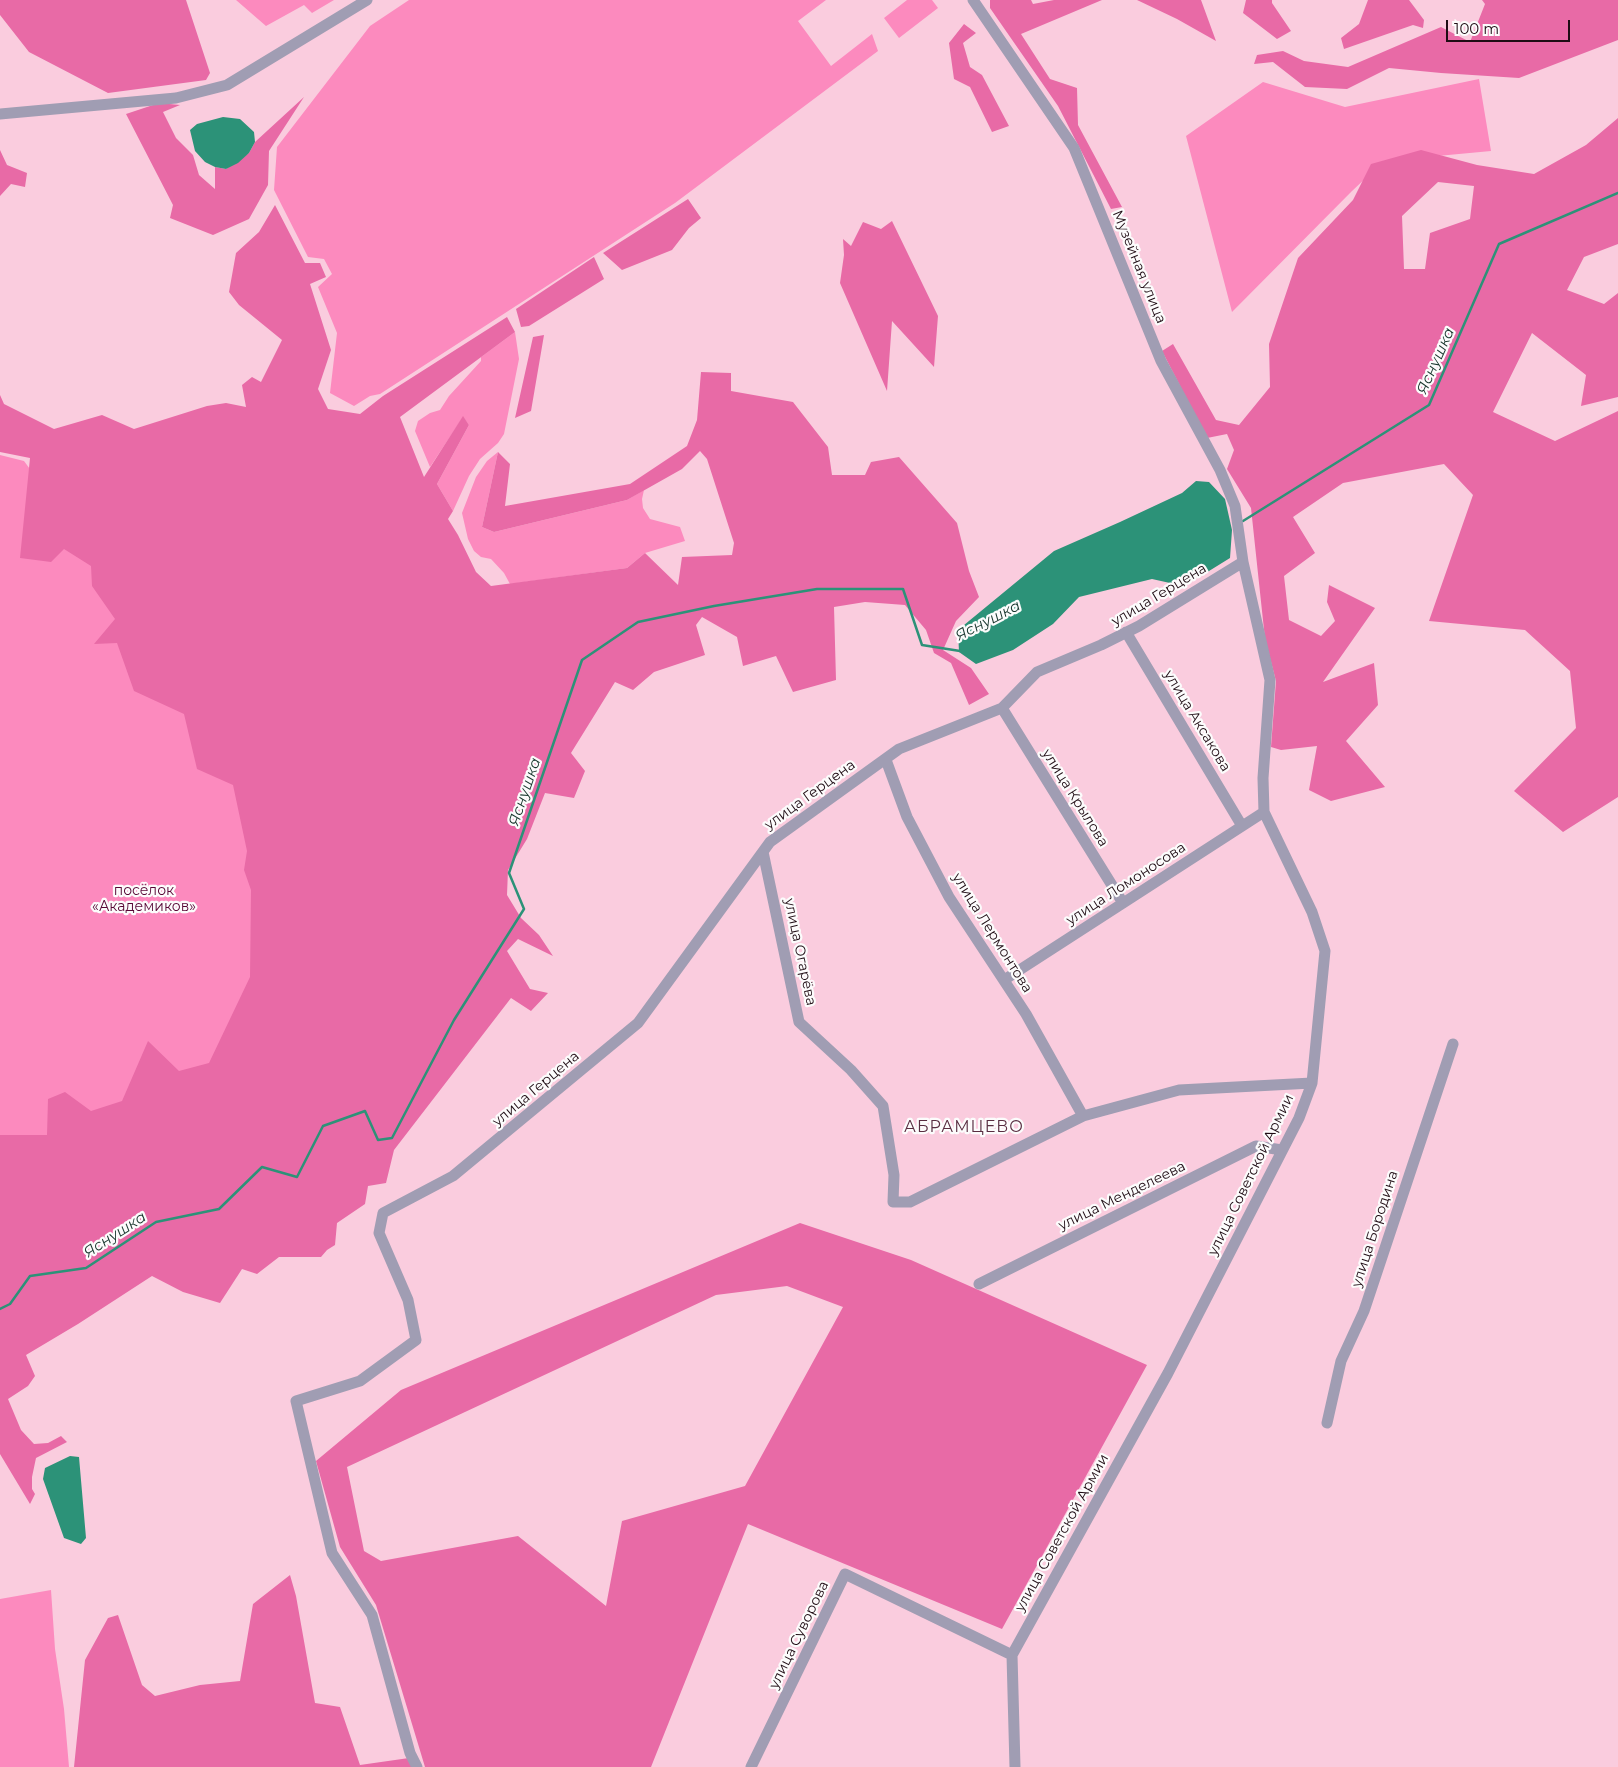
<!DOCTYPE html>
<html>
<head>
<meta charset="utf-8">
<style>
	body { margin:0 }
	#map { position:relative; width:1618px; height:1767px; overflow:hidden; background:#faccde; font-family:Montserrat,sans-serif }
	canvas { display:block }
	.scale { position:absolute; left:1446px; top:20px; width:124px; height:22px; box-sizing:border-box; border:2px solid #1f0c14; border-top:0; padding-left:6px; font-size:15px; line-height:18px; white-space:nowrap; color:#1f0c14; -webkit-text-stroke:4px #fcfcfc; paint-order:stroke }
</style>
</head>
<body>
<div id="map">
<canvas width="1618" height="1767"></canvas>
<div class="scale">100 m</div>
</div>
<script>
const c = document.querySelector('canvas').getContext('2d');
c.lineJoin = 'round';
function fill(path, color) { c.fillStyle = color; c.fill(path, 'evenodd'); }
const toPath = rows => new Path2D(rows.map(r => 'M' + r).join(''));
function strokePath(path, color, width, dash) { c.strokeStyle = color; c.lineWidth = width; c.lineCap = dash ? 'butt' : 'round'; c.setLineDash(dash || []); c.stroke(path); }
function drawText(font, color, halo, rows, align = 'center') {
  c.font = font + ' Montserrat,sans-serif'; c.lineWidth = 4.5; c.setLineDash([]); c.textBaseline = 'middle'; c.strokeStyle = halo; c.fillStyle = color; for (const [text, x, y, turn = 0] of rows) {
    c.save(); c.translate(x, y); c.rotate((+turn || 0) * Math.PI / 180); c.textAlign = isNaN(turn) ? turn : align; if (halo) c.strokeText(text, 0, 0); c.fillText(text, 0, 0); c.restore();
  }
}
const green = toPath([
	[236,0,334,0,312,13,304,5,266,26],
	[409,0,826,0,798,21,831,66,872,34,878,51,675,203,380,394,370,396,354,406,330,393,337,333,318,287,332,274,324,259,308,257,274,190,277,147,370,26],
	[907,0,932,0,938,8,899,38,884,18],
	[1479,79,1491,151,1384,161,1352,191,1232,312,1186,136,1263,82,1345,107],
	[515,332,519,359,504,434,498,443,480,459,469,476,453,511,437,484,469,425,463,417,430,467,415,431,418,421,430,413,440,410,449,396,481,361,481,357],
	[498,452,482,527,494,532,627,500,644,490,642,499,643,508,650,519,680,527,685,541,645,553,627,568,510,584,504,573,491,559,481,557,474,551,468,539,462,513,476,477,487,461],
	[0,455,24,461,197,696,307,897,213,1076,0,1192],
	[51,1590,55,1649,64,1709,69,1767,0,1767,0,1599]
]);
const forest = toPath([
	[0,0,186,0,210,73,206,80,108,93,29,52,0,15],
	[990,0,1031,0,1033,4,1054,0,1102,0,1021,34,1050,79,1077,88,1078,125,1122,207,1111,209,1058,106,990,8],
	[1137,0,1201,0,1216,41,1177,19],
	[1246,0,1272,0,1272,3,1291,31,1277,39,1243,13],
	[1368,0,1409,0,1424,20,1423,28,1413,25,1344,49,1341,38,1359,24],
	[1482,0,1618,0,1618,40,1519,78,1441,73,1389,68,1347,89,1305,87,1273,62,1254,64,1257,55,1283,51,1304,61,1348,67,1441,27,1470,42,1485,4],
	[964,24,976,33,963,43,970,67,982,75,1009,126,992,132,970,87,954,79,949,43],
	[304,97,269,151,268,185,249,219,213,235,170,218,173,205,126,114,159,103,180,105,163,112,176,138,193,155,199,175,215,189,215,167,226,169,249,153,255,142],
	[1618,118,1618,244,1584,257,1567,290,1604,304,1618,293,1618,397,1581,406,1586,375,1532,333,1493,412,1555,441,1618,411,1618,797,1563,832,1514,791,1576,728,1570,671,1525,630,1429,621,1473,495,1444,464,1343,483,1293,517,1315,553,1284,576,1289,620,1321,636,1335,621,1327,602,1329,585,1375,608,1323,682,1374,663,1378,705,1346,741,1385,787,1331,801,1309,790,1317,746,1281,750,1271,747,1276,681,1265,639,1251,508,1227,469,1234,450,1227,434,1207,438,1162,351,1173,344,1216,420,1239,425,1270,387,1269,344,1298,258,1353,200,1371,164,1421,150,1477,165,1534,174,1586,145],
	[1438,182,1474,186,1470,219,1430,233,1425,269,1404,269,1402,216],
	[0,150,7,165,27,173,25,187,11,184,0,196],
	[688,199,701,218,689,228,672,250,622,270,603,253],
	[275,205,305,263,320,263,326,277,310,284,331,350,318,389,328,409,360,414,383,396,507,317,515,332,400,417,424,477,463,416,469,425,437,484,453,511,448,519,458,535,476,572,491,586,627,568,645,553,678,585,682,557,732,555,734,543,707,459,700,451,682,469,627,500,494,532,482,527,498,452,510,464,505,506,630,484,687,446,697,420,701,372,731,373,731,391,793,402,828,447,832,475,865,475,871,462,899,457,957,523,969,571,979,597,956,621,943,650,971,668,989,694,969,705,951,663,934,653,926,630,905,605,865,602,834,607,836,680,793,692,776,656,743,666,737,637,702,617,696,625,705,655,654,672,633,690,615,682,571,753,585,771,574,798,545,793,527,839,508,870,507,895,521,918,539,935,553,956,518,939,507,951,530,989,548,993,531,1011,511,998,394,1150,386,1183,368,1186,365,1204,337,1223,335,1245,327,1250,321,1257,279,1257,257,1274,242,1269,220,1303,183,1292,152,1276,78,1324,26,1355,35,1376,28,1386,8,1399,21,1430,34,1444,48,1443,61,1436,67,1442,36,1458,32,1477,32,1489,35,1494,30,1504,0,1454,0,1135,47,1135,48,1099,65,1092,91,1111,122,1101,148,1041,179,1071,209,1063,250,977,251,890,244,870,247,851,233,785,197,769,184,714,134,691,117,643,94,644,115,619,92,586,91,566,64,549,51,562,20,558,30,458,0,452,0,395,4,404,54,429,102,415,134,429,207,406,226,403,246,407,242,385,252,377,261,382,282,340,239,305,229,292,236,253,259,232],
	[892,221,938,316,934,367,892,321,887,391,840,283,844,255,843,239,851,246,863,222,881,229],
	[594,257,604,279,529,326,521,327,516,309],
	[544,335,531,411,515,418,533,337],
	[800,1223,911,1260,1147,1365,1002,1629,748,1524,651,1767,425,1767,376,1605,340,1547,316,1461,401,1390],
	[787,1286,843,1307,745,1486,622,1521,606,1606,518,1536,381,1561,364,1551,347,1467,716,1295],
	[290,1575,296,1596,315,1703,340,1707,360,1765,409,1758,413,1767,74,1767,85,1660,108,1618,118,1615,142,1685,155,1696,200,1685,240,1681,253,1604]
]);
const water = toPath([
	[223,117,240,119,254,132,255,142,249,153,238,163,226,169,215,167,205,162,195,151,190,130,197,124],
	[1196,481,1209,482,1225,499,1232,530,1230,558,1209,571,1179,585,1152,579,1079,597,1053,624,1013,650,976,664,959,652,958,630,1054,551,1120,522,1182,493],
	[70,1456,79,1457,86,1538,81,1544,64,1538,43,1479,45,1468]
]);
const stream = toPath([
	[1243,521,1429,405,1499,244,1618,193],
	[0,1309,10,1304,30,1276,86,1268,156,1222,219,1209,262,1167,297,1177,323,1126,365,1111,378,1140,392,1138,454,1020,524,909,509,873,582,660,638,622,714,606,817,589,903,589,922,645,960,651]
]);
const minor = toPath([
	[973,0,1074,148,1161,361,1220,470,1235,506,1243,562,1270,680,1263,778,1264,812,1312,912,1325,951,1312,1083,1299,1118,1168,1373,1012,1655,1015,1767],
	[0,114,176,98,227,85,367,0],
	[1126,632,1242,826],
	[1002,708,1123,903],
	[886,760,907,817,949,897,1026,1014,1083,1116],
	[763,852,799,1022,851,1070,883,1106,894,1175,893,1202,910,1202,1083,1116,1179,1090,1312,1083],
	[1004,980,1264,812],
	[979,1284,1256,1146,1282,1150],
	[1327,1423,1341,1361,1364,1311,1453,1044],
	[417,1767,410,1753,372,1615,332,1553,296,1401,360,1381,416,1340,408,1300,379,1233,383,1213,453,1176,638,1023,770,842,899,749,1002,708,1037,672,1101,645,1139,626,1243,562],
	[751,1767,845,1574,1012,1655]
]);
const streetNames = [
	["Музейная улица",1139,267,68],
	["улица Герцена",1159,595,-31],
	["улица Аксакова",1197,721,59],
	["улица Герцена",810,795,-36],
	["улица Крылова",1075,798,58],
	["улица Ломоносова",1126,884,-33],
	["улица Лермонтова",992,933,58],
	["улица Огарёва",800,952,78],
	["улица Герцена",536,1089,-40],
	["улица Советской Армии",1251,1175,-64],
	["улица Менделеева",1122,1196,-26],
	["улица Бородина",1375,1229,-72],
	["улица Советской Армии",1062,1533,-61],
	["улица Суворова",799,1635,-64]
];
const parkNames = [
	["посёлок",144,891],
	["«Академиков»",144,907]
];
const waterNames = [
	["Яснушка",1436,361,-66],
	["Яснушка",988,621,-27],
	["Яснушка",525,792,-71],
	["Яснушка",115,1235,-33]
];
const quarterNames = [
	["АБРАМЦЕВО",964,1127]
];
fill(green, '#fc8abe');
fill(forest, '#e86aa6');
fill(water, '#2c9278');
strokePath(stream, '#2c9278', 2.5);
strokePath(minor, '#a09db3', 11);
drawText('14px', '#1f0c14', '#fcfcfc', streetNames);
drawText('14px', '#570635', '#fcfcfc', parkNames);
drawText('italic 15px', '#16342b', '#fcfcfc', waterNames);
c.letterSpacing = '1px';
drawText('16px', '#592d41', '#fcfcfc', quarterNames);
c.letterSpacing = '0px';
</script>
</body>
</html>
